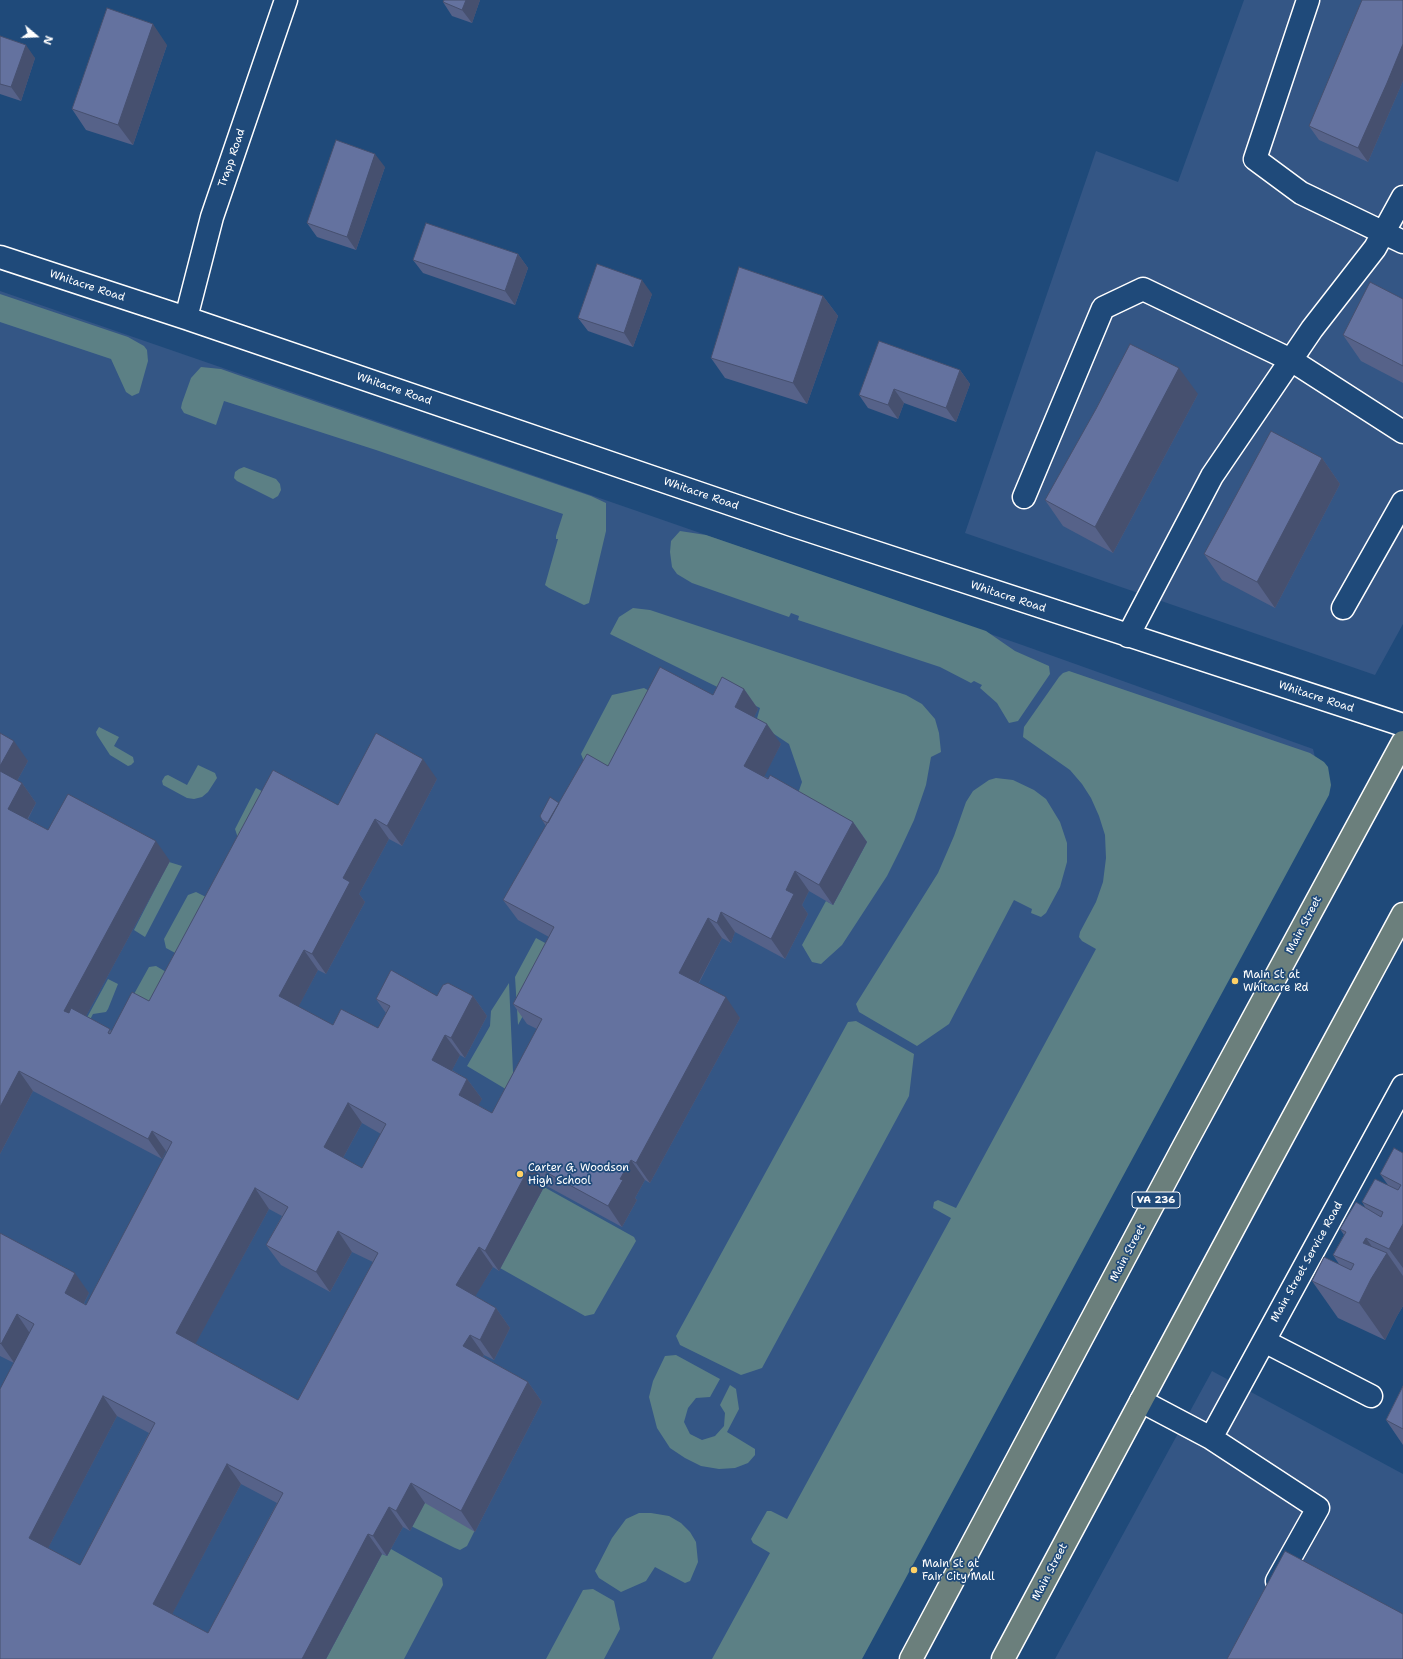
<!DOCTYPE html>
<html>
<head>
<meta charset="utf-8">
<style>
	body { margin:0 }
	#map { position:relative; width:1403px; height:1659px; overflow:hidden; background:#1f4a7a; font-family:"Shantell Sans",sans-serif }
	canvas { display:block }
	.north { position:absolute; left:16px; top:16px; width:40px; height:40px; -webkit-text-stroke:3px #1f4a7a; paint-order:stroke; rotate:109deg; font-size:11px; font-weight:700; line-height:16px; text-align:center; color:#fff }
	.north::after { content:''; display:block; margin:auto; width:14px; height:18px; background:#fff; clip-path:polygon(50% 0,100% 100%,50% 72%,0 100%) }
</style>
</head>
<body>
<div id="map">
<canvas width="1403" height="1659"></canvas>
<div class="north">N</div>
</div>
<script>
const c = document.querySelector('canvas').getContext('2d');
c.lineJoin = 'round';
function fill(path, color) { c.fillStyle = color; c.fill(path, 'evenodd'); }
const toPath = rows => new Path2D(rows.map(r => 'M' + r).join(''));
function strokePath(path, color, width, dash) { c.strokeStyle = color; c.lineWidth = width; c.lineCap = dash ? 'butt' : 'round'; c.setLineDash(dash || []); c.stroke(path); }
function drawText(font, color, halo, rows, align = 'center') {
  c.font = font + ' "Shantell Sans",sans-serif'; c.lineWidth = 3.5; c.setLineDash([]); c.textBaseline = 'middle'; c.strokeStyle = halo; c.fillStyle = color; for (const [text, x, y, turn = 0] of rows) {
    c.save(); c.translate(x, y); c.rotate((+turn || 0) * Math.PI / 180); c.textAlign = isNaN(turn) ? turn : align; if (halo) c.strokeText(text, 0, 0); c.fillText(text, 0, 0); c.restore();
  }
}
const built = toPath([
	[1244,0,1403,0,1403,624,1375,675,965,533,1096,151,1178,182],
	[0,291,637,511,1025,646,1313,749,1323,789,849,1659,0,1659],
	[1212,1371,1403,1474,1403,1659,1055,1659]
]);
const green = toPath([
	[0,294,128,337,144,346,147,350,148,361,139,393,132,396,126,392,111,359,0,322],
	[201,367,221,369,238,375,591,496,606,503,606,531,589,603,584,605,549,588,545,585,558,539,556,539,556,536,563,514,376,450,224,401,216,425,184,413,181,408,182,403,191,378],
	[244,467,276,479,280,484,281,490,278,496,273,499,237,481,234,478,235,472,239,469],
	[680,531,706,535,986,631,1015,651,1049,666,1050,674,1018,721,1009,723,997,703,980,688,982,685,974,681,971,683,940,667,798,620,799,616,791,613,789,617,692,583,677,574,672,567,670,552,671,541],
	[633,608,650,610,906,695,922,704,935,719,939,733,941,752,931,757,926,785,914,820,901,848,887,876,842,945,821,964,812,962,802,945,826,901,833,905,867,842,795,802,802,782,789,744,756,722,760,708,610,634,619,617],
	[1069,671,1310,753,1324,762,1328,767,1331,785,1329,795,862,1659,712,1659,770,1553,753,1543,751,1539,767,1511,771,1511,787,1519,951,1218,933,1208,934,1202,938,1200,956,1208,1096,949,1082,941,1079,937,1080,932,1096,902,1103,882,1106,858,1105,835,1099,816,1091,798,1082,784,1070,770,1023,737,1024,727,1059,677,1063,673],
	[644,688,667,701,622,786,585,764,581,754,612,695],
	[99,727,119,737,114,746,133,757,134,762,131,765,128,766,110,755,97,735,96,732],
	[198,765,215,773,217,778,208,792,202,797,194,799,187,798,163,785,162,781,165,776,168,775,187,785],
	[996,778,1013,780,1034,790,1046,799,1060,822,1067,843,1067,862,1060,887,1046,913,1041,917,1031,913,1032,909,1014,900,949,1024,917,1046,859,1012,856,1004,938,873,954,836,966,802,973,791,989,780],
	[256,788,275,798,238,838,235,829],
	[169,862,182,866,145,937,134,930],
	[196,892,220,904,190,961,166,948,164,939,188,895],
	[536,938,558,950,518,1025,515,977],
	[156,966,178,979,113,1032,149,967],
	[108,979,118,984,108,1009,106,1012,93,1014,86,1027,83,1025],
	[509,983,514,1094,467,1066,490,1026,491,1011],
	[856,1021,914,1054,909,1096,762,1368,741,1375,680,1345,676,1336,848,1022],
	[544,1187,634,1237,636,1241,594,1314,585,1316,500,1268],
	[676,1355,720,1379,710,1397,696,1398,688,1408,684,1422,690,1434,702,1440,715,1436,724,1426,725,1413,720,1405,730,1385,736,1389,739,1409,727,1432,755,1449,755,1455,748,1463,735,1468,719,1469,701,1466,685,1458,670,1448,657,1428,649,1397,653,1381,665,1356],
	[426,1500,477,1526,467,1546,460,1550,455,1548,411,1526],
	[639,1513,651,1513,669,1516,681,1523,690,1532,696,1542,698,1562,690,1581,685,1583,655,1567,646,1581,621,1592,599,1578,595,1571,612,1538,626,1519],
	[391,1549,442,1578,443,1585,404,1659,326,1659,382,1554,387,1556],
	[593,1589,614,1601,620,1629,604,1659,546,1659,583,1590]
]);
const minor = toPath([
	[1308,0,1255,159,1301,193,1403,242],
	[0,257,186,318,792,525,1403,725],
	[186,318,212,217,286,0],
	[1024,497,1103,308,1143,289,1291,360,1403,432],
	[1343,608,1403,502],
	[1128,636,1212,476,1312,329,1375,248,1403,197],
	[1264,1341,1371,1396],
	[1141,1401,1211,1438,1318,1508,1277,1581],
	[1211,1438,1403,1086]
]);
const major = toPath([
	[911,1659,1184,1146,1403,742],
	[1003,1659,1255,1188,1403,914]
]);
const wall = toPath([
	[444,0,480,0,472,23,452,16,443,2],
	[1403,0,1403,81,1368,162,1319,140,1309,126],
	[0,36,35,58,21,101,0,94],
	[167,45,133,145,86,130,72,109],
	[385,167,356,250,317,237,307,223],
	[518,254,528,268,515,305,423,273,413,260],
	[652,294,633,347,588,331,578,318],
	[823,296,838,316,807,404,725,378,711,358],
	[1403,299,1403,383,1361,361,1343,335],
	[960,370,970,384,956,422,904,403,898,419,868,408,859,395],
	[1198,394,1113,553,1063,526,1045,500],
	[1322,458,1340,484,1275,608,1222,580,1204,554],
	[744,689,758,709,754,717,781,744,764,776,853,822,867,842,833,905,809,891,802,905,808,914,785,959,735,932,731,943,722,938,699,983,740,1018,650,1183,645,1180,635,1198,637,1200,622,1227,545,1185,499,1271,493,1267,475,1296,496,1308,510,1328,494,1360,484,1355,483,1357,528,1382,542,1402,475,1532,425,1503,410,1531,403,1527,387,1556,382,1554,326,1659,0,1659,14,1363,0,1356,0,1233,89,1293,84,1303,86,1305,167,1152,166,1151,162,1159,33,1091,0,1154,0,733,28,761,17,781,22,783,36,803,28,819,48,830,170,861,86,1016,110,1029,111,1031,149,1001,338,805,437,779,402,846,389,839,359,894,365,902,326,974,318,970,298,1007,333,1025,378,1028,386,1013,376,999,437,996,473,996,487,1016,465,1058,460,1055,452,1070,467,1079,482,1099,478,1105,492,1113,537,1029,527,1024,513,1004,549,937,518,920,503,900,546,826,542,820,559,803,608,766,713,695],
	[362,1123,381,1134,362,1168,343,1158],
	[269,1209,282,1216,266,1245,281,1265,330,1292,352,1252,373,1262,298,1400,195,1344],
	[117,1416,149,1433,80,1565,48,1548],
	[241,1484,277,1503,208,1633,172,1614],
	[1403,1153,1403,1306,1397,1316,1385,1340,1338,1318,1312,1281,1339,1264,1333,1255,1344,1235,1340,1229,1365,1207,1362,1202,1388,1185,1380,1174],
	[1403,1386,1403,1445,1386,1420]
]);
const shadedWall = toPath([
	[466,0,480,0,472,23,462,10],
	[153,24,167,45,133,145,118,125],
	[1403,44,1403,81,1368,162,1358,148],
	[26,45,35,58,21,101,11,87],
	[375,154,385,167,356,250,347,237],
	[518,254,528,268,515,305,505,291],
	[642,280,652,294,633,347,624,333],
	[823,296,838,316,807,404,793,383],
	[1179,368,1198,394,1113,553,1095,527],
	[960,370,970,384,956,422,946,408],
	[894,389,904,403,898,419,888,405],
	[1322,458,1340,484,1275,608,1257,582],
	[744,689,758,709,749,728,735,707],
	[767,724,781,744,759,787,744,766],
	[14,741,28,761,12,790,0,773,0,766],
	[423,759,437,779,402,846,387,826],
	[22,783,36,803,22,829,8,809],
	[375,819,389,839,359,894,365,902,326,974,312,954,343,878],
	[853,822,867,842,833,905,819,885],
	[156,841,170,861,78,1031,64,1011],
	[795,871,809,891,802,905,808,914,785,959,771,939,786,890],
	[721,912,735,932,731,943,717,923],
	[708,918,722,938,693,993,679,973],
	[304,950,318,970,293,1017,279,996],
	[473,996,487,1016,465,1058,451,1038],
	[726,997,740,1018,650,1183,636,1163],
	[445,1035,460,1055,447,1080,432,1060],
	[19,1071,33,1091,0,1154,0,1107],
	[467,1079,482,1099,473,1115,459,1095],
	[348,1103,362,1123,338,1167,324,1147],
	[152,1131,166,1151,162,1159,148,1139],
	[631,1160,645,1180,635,1198,637,1200,622,1227,608,1206,620,1179],
	[531,1164,545,1185,499,1271,485,1251],
	[255,1188,269,1209,190,1354,176,1333],
	[1403,1224,1403,1268,1389,1249],
	[338,1231,352,1252,330,1292,316,1272],
	[1366,1238,1382,1261,1387,1253,1403,1276,1403,1306,1397,1316,1385,1340,1359,1303,1363,1243],
	[479,1247,493,1267,470,1305,456,1285],
	[75,1273,89,1293,79,1313,65,1293],
	[496,1308,510,1328,494,1360,480,1340],
	[17,1314,31,1335,15,1364,1,1344],
	[470,1335,484,1355,477,1366,463,1346],
	[528,1382,542,1402,475,1532,461,1511],
	[103,1396,117,1416,43,1558,29,1538],
	[227,1464,241,1484,167,1624,153,1604],
	[411,1483,425,1503,410,1531,396,1511],
	[389,1507,403,1527,387,1556,373,1536],
	[368,1534,382,1554,326,1659,302,1659]
]);
const building = toPath([
	[444,0,466,0,462,10,443,2,444,0],
	[1362,0,1403,0,1403,44,1387,83,1358,148,1309,126,1362,0],
	[107,8,153,24,118,125,72,109,107,8],
	[0,36,26,45,11,87,0,84,0,36],
	[336,140,375,154,347,237,307,223,336,140],
	[426,223,518,254,505,291,413,260,426,223],
	[597,264,642,280,624,333,578,318,597,264],
	[739,267,823,296,793,383,711,358,739,267],
	[1370,282,1403,299,1403,366,1343,335,1370,282],
	[879,341,960,370,946,408,894,389,888,405,859,395,879,341],
	[1130,344,1179,368,1095,527,1045,500,1096,409,1130,344],
	[1271,431,1322,458,1257,582,1204,554,1271,431],
	[660,667,713,695,722,677,744,689,735,707,767,724,744,766,768,779,770,775,853,822,819,885,795,871,786,890,794,894,771,939,721,912,717,923,708,918,679,973,726,997,636,1163,631,1160,620,1179,623,1180,608,1206,531,1164,485,1251,479,1247,456,1285,496,1308,480,1340,470,1335,463,1346,528,1382,461,1511,411,1483,396,1511,389,1507,373,1536,368,1534,302,1659,0,1659,0,1389,34,1324,17,1314,1,1344,0,1343,0,1233,75,1273,65,1293,86,1305,172,1142,152,1131,148,1139,19,1071,0,1107,0,771,22,783,8,809,48,830,68,794,156,841,64,1011,69,1013,71,1008,110,1029,108,1033,110,1034,132,992,149,1001,273,770,338,805,376,733,423,759,387,826,375,819,343,878,350,882,312,954,304,950,279,996,333,1025,341,1009,378,1028,390,1006,376,999,391,970,437,996,443,985,448,983,473,996,451,1038,445,1035,432,1060,467,1079,459,1095,492,1113,542,1019,513,1004,554,927,503,900,587,754,608,766,660,667],
	[348,1103,386,1124,362,1168,324,1147,348,1103],
	[255,1188,288,1207,266,1245,316,1272,338,1231,378,1253,298,1400,176,1333,255,1188],
	[103,1396,155,1423,80,1565,29,1538,103,1396],
	[227,1464,283,1493,208,1633,153,1604,227,1464],
	[0,733,14,741,0,766,0,733],
	[550,797,559,803,548,823,542,820,540,816,550,797],
	[1394,1148,1403,1153,1403,1224,1389,1249,1366,1238,1363,1243,1387,1253,1371,1279,1359,1303,1312,1281,1324,1257,1351,1270,1354,1264,1333,1255,1346,1232,1340,1229,1356,1202,1381,1217,1383,1212,1362,1202,1375,1179,1398,1190,1401,1185,1380,1174,1394,1148],
	[1403,1386,1403,1429,1386,1420,1403,1386],
	[1285,1551,1403,1614,1403,1659,1227,1659,1285,1551]
]);
const markers = [
	[1235,981,4,"#ffd166"],
	[520,1174,4,"#ffd166"],
	[914,1570,4,"#ffd166"]
];
const shields = [
	[1156,1200,48]
];
const shieldNames = [
	["VA 236",1156,1200]
];
const streetNames = [
	["Trapp Road",232,158,-71],
	["Whitacre Road",87,286,18],
	["Whitacre Road",394,389,19],
	["Whitacre Road",701,494,19],
	["Whitacre Road",1008,597,18],
	["Whitacre Road",1316,697,18],
	["Main Street",1304,925,-62],
	["Main Street",1128,1253,-62],
	["Main Street Service Road",1307,1262,-61],
	["Main Street",1050,1572,-62]
];
const poiNames = [
	["Main St at",1243,975],
	["Whitacre Rd",1243,988],
	["Carter G. Woodson",528,1168],
	["High School",528,1181],
	["Main St at",922,1564],
	["Fair City Mall",922,1577]
];
fill(built, '#345685');
fill(green, '#5c8085');
strokePath(minor, '#fff', 25);
strokePath(major, '#fff', 25);
strokePath(minor, '#1f4a7a', 22);
strokePath(major, '#6b7f7c', 22);
fill(wall, '#566289');
fill(shadedWall, '#46506f');
fill(building, '#64729f');
strokePath(building, '#46506f', 1);
for (const [x, y, r, color] of markers) { const dot = new Path2D(); dot.arc(x, y, r, 0, 2 * Math.PI); c.fillStyle = color; c.fill(dot); strokePath(dot, '#1f4a7a', 1.5); }
for (const [x, y, w] of shields) { const box = new Path2D(); box.roundRect(x - w / 2, y - 8, w, 16, 3); c.fillStyle = '#1f4a7a'; c.fill(box); strokePath(box, '#fff', 1); }
drawText('bold 10px', '#fff', null, shieldNames);
drawText('11px', '#fff', '#1f4a7a', streetNames);
drawText('11px', '#fff', '#1f4a7a', poiNames, 'left');
</script>
</body>
</html>
